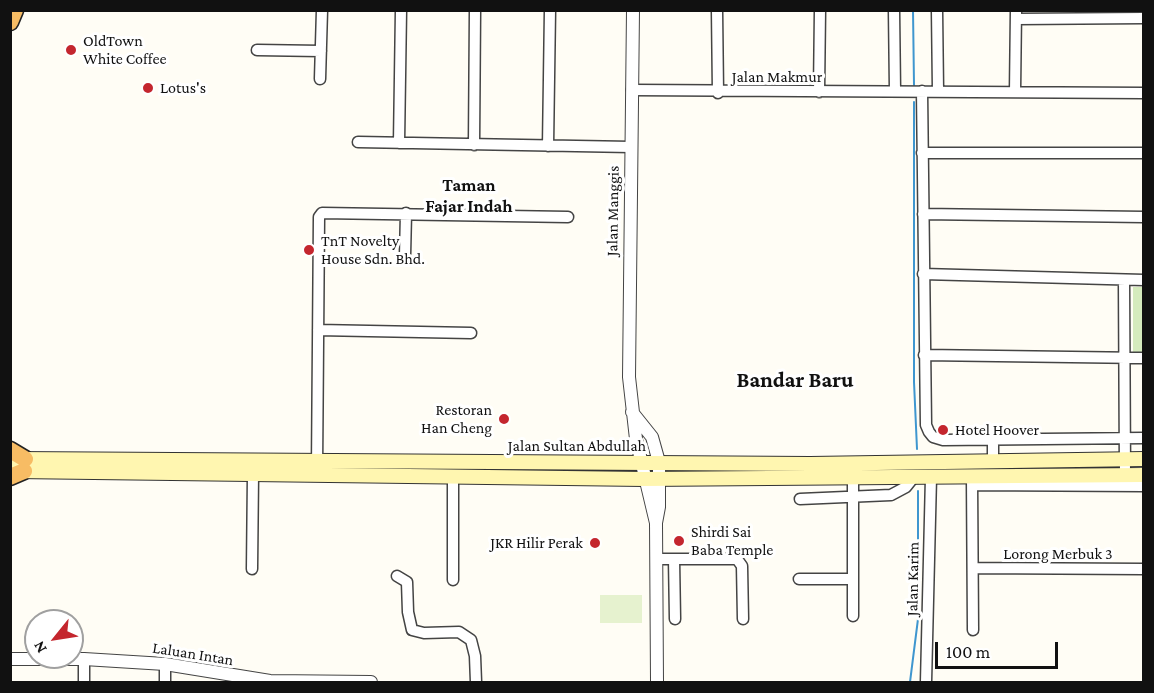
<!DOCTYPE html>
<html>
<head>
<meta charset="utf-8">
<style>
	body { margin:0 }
	#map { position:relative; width:1154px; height:693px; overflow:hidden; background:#fffdf5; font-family:"Crimson Pro",serif }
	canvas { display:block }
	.frame { position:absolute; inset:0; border:12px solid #111; pointer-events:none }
	.north { position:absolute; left:24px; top:609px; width:60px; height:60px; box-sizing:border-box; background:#fff; border:2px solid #a0a0a0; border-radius:50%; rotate:240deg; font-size:16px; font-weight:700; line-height:24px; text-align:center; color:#111 }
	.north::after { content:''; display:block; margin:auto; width:21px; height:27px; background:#c4262e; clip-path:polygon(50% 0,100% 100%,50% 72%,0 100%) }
	.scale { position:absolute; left:935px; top:642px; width:123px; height:27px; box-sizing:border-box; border:3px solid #111; border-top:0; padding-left:8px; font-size:18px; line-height:21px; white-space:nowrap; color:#111; -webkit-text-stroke:4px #fff; paint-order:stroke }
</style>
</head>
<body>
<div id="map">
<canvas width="1154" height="693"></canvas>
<div class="frame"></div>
<div class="north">N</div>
<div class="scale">100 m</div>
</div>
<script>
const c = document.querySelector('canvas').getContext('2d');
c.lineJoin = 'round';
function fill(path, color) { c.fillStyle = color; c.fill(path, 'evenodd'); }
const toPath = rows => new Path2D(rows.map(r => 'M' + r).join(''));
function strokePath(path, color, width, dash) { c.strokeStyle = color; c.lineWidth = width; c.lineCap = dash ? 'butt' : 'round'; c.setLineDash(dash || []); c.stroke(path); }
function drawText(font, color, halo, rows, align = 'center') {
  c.font = font + ' "Crimson Pro",serif'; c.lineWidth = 6; c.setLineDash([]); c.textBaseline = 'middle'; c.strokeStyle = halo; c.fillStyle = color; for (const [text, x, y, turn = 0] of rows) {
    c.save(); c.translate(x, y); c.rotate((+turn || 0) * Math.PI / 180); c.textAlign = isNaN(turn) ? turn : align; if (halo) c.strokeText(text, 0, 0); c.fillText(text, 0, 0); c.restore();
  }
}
const green = toPath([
	[1133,287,1143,287,1143,352,1133,352]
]);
const pitch = toPath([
	[600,595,642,595,642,623,600,623]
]);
const stream = toPath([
	[913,10,914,85],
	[914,102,914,382,917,449],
	[910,682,918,619,918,491]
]);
const minor = toPath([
	[717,10,718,93],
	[894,10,895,91],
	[937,10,938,91],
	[1016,19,1144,18],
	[257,50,321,51],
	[320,79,322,10],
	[632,90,1144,93],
	[922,91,926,425,929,432,933,437,943,440,1144,438],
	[819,92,820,10],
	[1015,92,1016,10],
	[358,142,631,147],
	[399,143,401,10],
	[474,145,475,10],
	[548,146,550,10],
	[922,153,1144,153],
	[923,214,1144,217],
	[405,256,406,213],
	[923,274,1144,280],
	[1124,280,1125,475],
	[318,330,471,333],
	[924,355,1144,358],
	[993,461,993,439],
	[317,469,319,217,322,213,568,217],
	[453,477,453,580],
	[853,479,853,616],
	[972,479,973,630],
	[972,485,1144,486],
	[800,499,891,495,906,487,914,477],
	[657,559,737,559,742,566,743,619],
	[674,559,675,619],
	[973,568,1144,569],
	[252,569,253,474],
	[397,576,407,582,408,612,412,630,424,633,459,632,471,640,475,656,476,682],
	[799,579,853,579],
	[84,659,84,682],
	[165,664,165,682],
	[926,682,931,477]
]);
const tertiary = toPath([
	[633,10,629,377,636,439,656,523],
	[632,412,652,437,659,462,659,507,656,523,657,682],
	[10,659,84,659,165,664,270,681,371,682]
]);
const secondary = toPath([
	[15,459,810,464,1144,459],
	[15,471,644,479,1144,475]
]);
const trunk = toPath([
	[10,22,15,10],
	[10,450,25,459],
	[10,477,24,471]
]);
const markers = [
	[71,50,6,"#c4262e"],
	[148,88,6,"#c4262e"],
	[309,250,6,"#c4262e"],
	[504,419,6,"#c4262e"],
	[943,430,6,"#c4262e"],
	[679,541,6,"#c4262e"],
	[595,543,6,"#c4262e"]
];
const poiNames = [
	["OldTown",83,41],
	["White Coffee",83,59],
	["Lotus's",160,88],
	["TnT Novelty",321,241],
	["House Sdn. Bhd.",321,259],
	["Restoran",492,410,"right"],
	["Han Cheng",492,428,"right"],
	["Hotel Hoover",955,430],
	["Shirdi Sai",691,532],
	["Baba Temple",691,550],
	["JKR Hilir Perak",583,543,"right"]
];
const streetNames = [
	["Jalan Makmur",777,77],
	["Jalan Manggis",613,211,-89],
	["Jalan Sultan Abdullah",577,446],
	["Lorong Merbuk 3",1058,554],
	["Jalan Karim",913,579,-89],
	["Laluan Intan",193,654,9]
];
const neighbourhoodNames = [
	["Taman",469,185],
	["Fajar Indah",469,206]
];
const districtNames = [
	["Bandar Baru",795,380]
];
fill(green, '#d5ebbd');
fill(pitch, '#e6f2cf');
strokePath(stream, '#3f96cf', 2);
strokePath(minor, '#444', 13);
strokePath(tertiary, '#444', 14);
strokePath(secondary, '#333', 16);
strokePath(trunk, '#222', 19);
strokePath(minor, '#fff', 10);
strokePath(tertiary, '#fff', 12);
strokePath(secondary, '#fff6b0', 14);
strokePath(trunk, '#f7bc64', 16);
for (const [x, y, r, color] of markers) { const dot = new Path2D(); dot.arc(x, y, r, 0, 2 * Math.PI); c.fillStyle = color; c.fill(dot); strokePath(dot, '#fff', 2); }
drawText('16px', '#111', '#fff', poiNames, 'left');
drawText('16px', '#111', '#fff', streetNames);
drawText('bold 18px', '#111', '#fff', neighbourhoodNames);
drawText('bold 22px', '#111', '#fff', districtNames);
</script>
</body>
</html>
